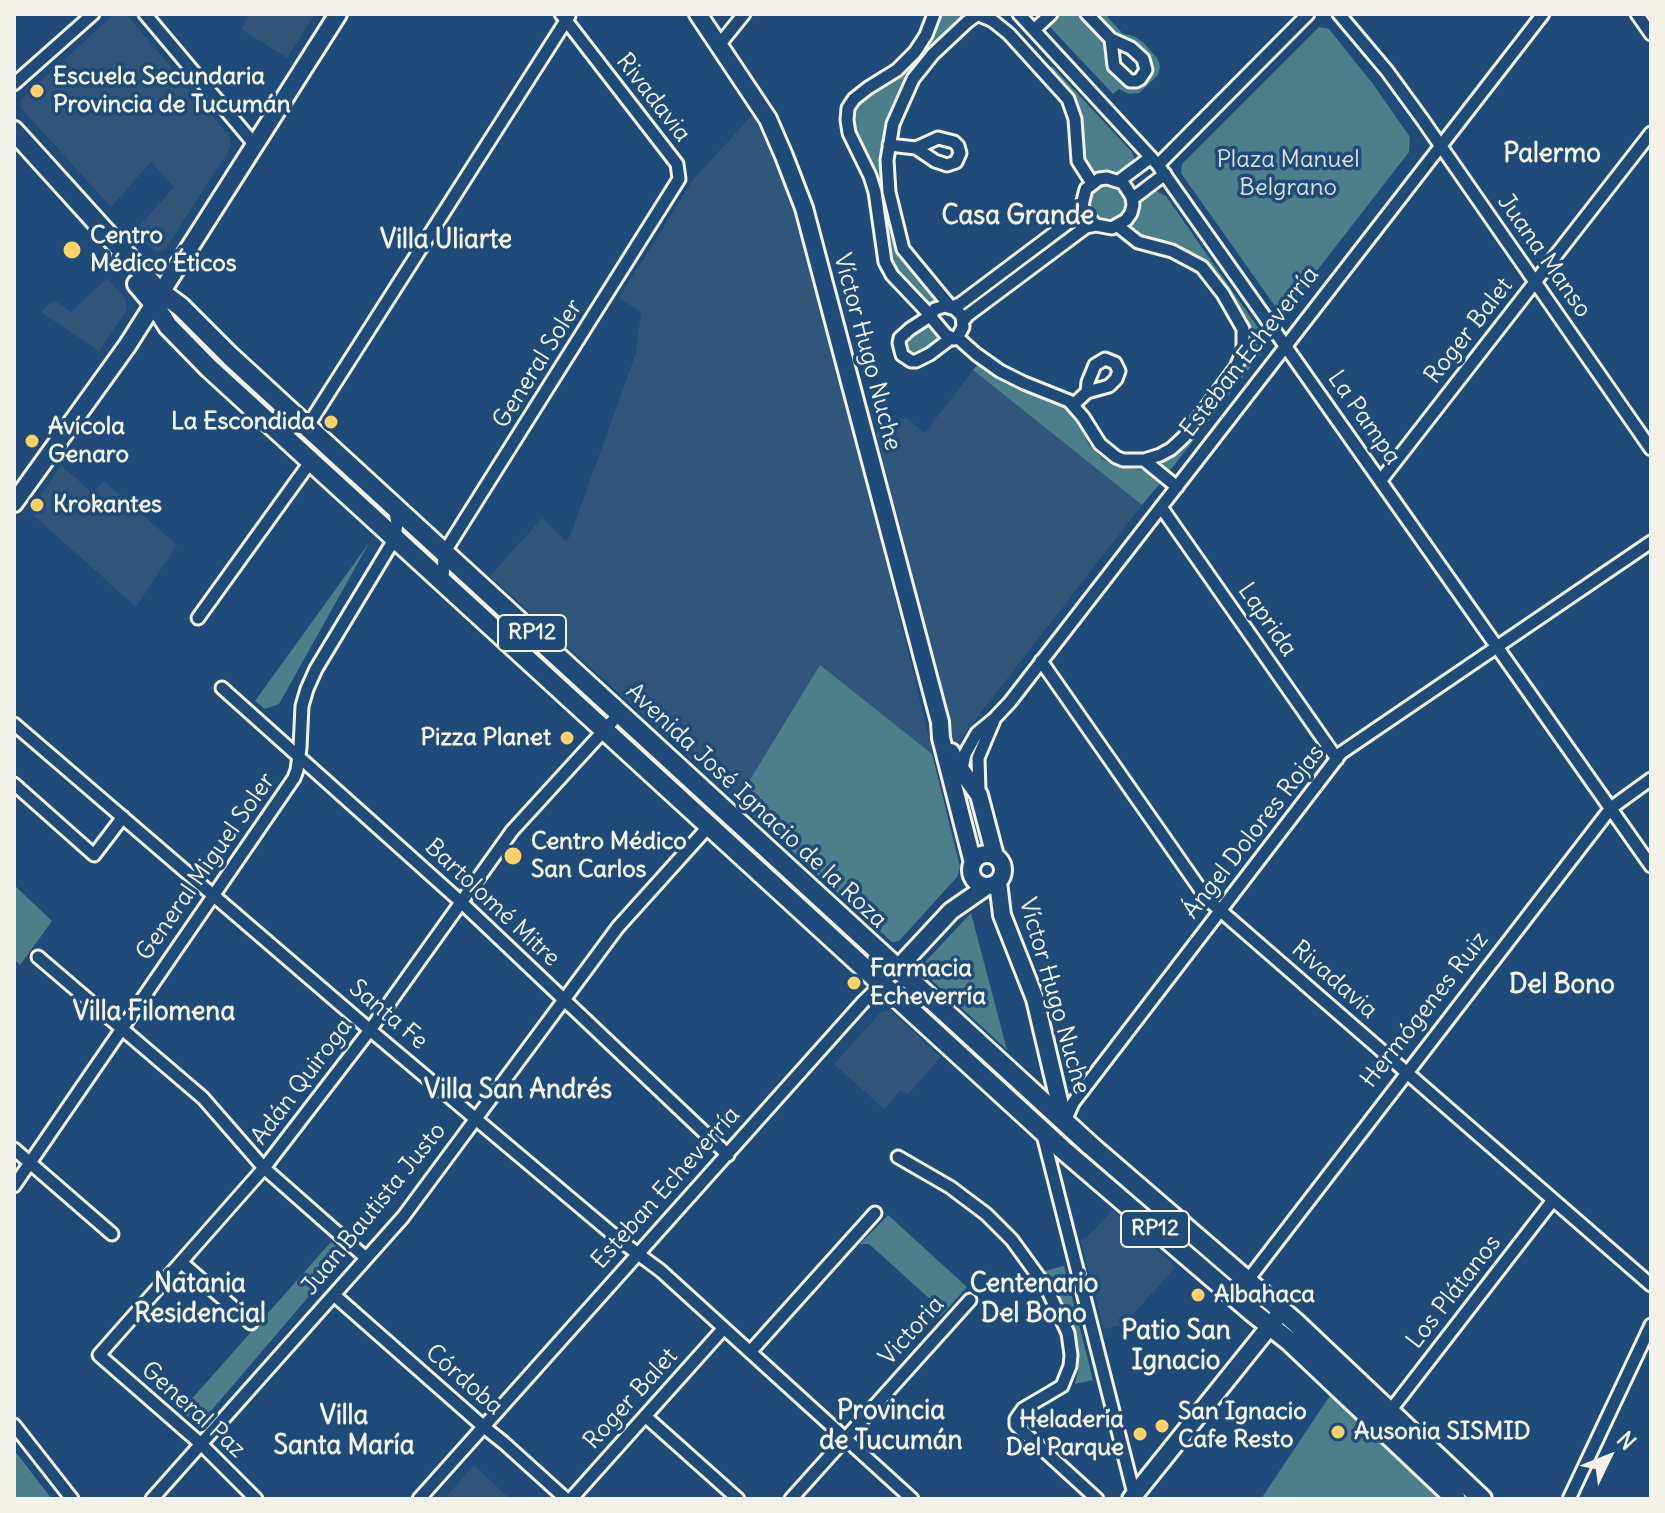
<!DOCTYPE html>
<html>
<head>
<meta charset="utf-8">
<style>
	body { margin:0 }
	#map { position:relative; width:1665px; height:1513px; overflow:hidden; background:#1f4a7a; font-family:Delius,sans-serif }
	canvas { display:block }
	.frame { position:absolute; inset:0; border:16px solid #f4f1e8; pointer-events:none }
	.north { position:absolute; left:1569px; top:1417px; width:80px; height:80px; -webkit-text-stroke:6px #1f4a7a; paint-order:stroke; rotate:47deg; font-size:22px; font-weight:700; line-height:32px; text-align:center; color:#f4f1e8 }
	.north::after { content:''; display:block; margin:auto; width:28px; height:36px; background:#f4f1e8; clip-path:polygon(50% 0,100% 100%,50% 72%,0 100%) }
</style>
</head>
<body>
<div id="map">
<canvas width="1665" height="1513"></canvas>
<div class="frame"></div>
<div class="north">N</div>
</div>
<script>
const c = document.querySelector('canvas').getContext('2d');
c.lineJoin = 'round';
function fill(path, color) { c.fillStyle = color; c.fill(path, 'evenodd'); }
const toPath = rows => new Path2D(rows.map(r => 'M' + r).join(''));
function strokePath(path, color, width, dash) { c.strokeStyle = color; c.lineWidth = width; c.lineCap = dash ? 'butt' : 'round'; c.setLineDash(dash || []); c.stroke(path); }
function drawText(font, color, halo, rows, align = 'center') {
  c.font = font + ' Delius,sans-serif'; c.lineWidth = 7; c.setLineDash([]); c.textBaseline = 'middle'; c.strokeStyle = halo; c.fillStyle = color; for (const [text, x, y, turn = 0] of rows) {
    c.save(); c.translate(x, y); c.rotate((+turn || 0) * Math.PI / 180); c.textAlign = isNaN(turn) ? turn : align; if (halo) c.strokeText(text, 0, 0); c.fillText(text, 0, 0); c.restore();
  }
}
const built = toPath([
	[114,14,126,14,230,137,231,147,165,250,156,252,134,232,174,187,151,162,111,207,20,107,21,99],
	[250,14,315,14,287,58,241,29],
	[753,114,781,177,804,245,889,573,960,867,957,877,899,941,892,942,490,576,542,518,566,541,570,536,636,353,641,312,619,298,693,180],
	[107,278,126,299,127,310,99,351,41,312,54,300,71,312],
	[973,370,1142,505,955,746,876,432,906,417,925,433],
	[61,465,92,493,104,481,177,545,136,607,30,512],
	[890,1010,941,1057,907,1095,901,1090,884,1109,834,1064,881,1012],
	[1113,1210,1176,1267,1124,1324,1104,1329,1080,1239,1087,1237],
	[474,1465,510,1499,444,1499]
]);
const green = toPath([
	[939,14,962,14,963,18,904,86,890,120,897,243,936,297,935,302,927,306,890,264,854,138,851,112,855,105,867,94,895,77],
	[1060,14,1080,14,1098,32,1103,41,1108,67,1125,86,1132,89,1140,85,1152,73,1154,67,1152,61,1136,45,1119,38,1097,14,1105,14,1122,33,1135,37,1143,42,1157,58,1160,66,1158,75,1139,93,1129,94,1119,89,1113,94,1049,26],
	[1319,27,1329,29,1373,84,1410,137,1409,152,1288,308,1277,309,1181,173,1182,164],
	[1052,66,1132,152,1134,157,1133,163,1119,174,1104,173,1094,175,1092,174,1082,150,1083,126,1080,111,1070,94,1049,71],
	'1089 203a19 19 0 1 1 38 0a19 19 0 1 1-38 0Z',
	[1153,190,1166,196,1266,339,1265,349,1168,473,1164,469,1163,463,1180,450,1237,376,1244,364,1249,341,1245,322,1241,312,1202,260,1180,247,1148,239,1133,227,1132,222,1142,200],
	[1080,220,1084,222,970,307,966,307,966,304],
	[926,322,941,339,923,353,915,356,912,355,906,346,906,339],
	[979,363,1016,387,1047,398,1065,408,1081,427,1089,445,1103,459,1120,467,1143,470,1162,481,1142,505,973,370],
	[369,543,279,704,265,709,255,701],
	[820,665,932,754,960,867,957,877,899,941,892,942,737,801],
	[14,885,52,921,20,965,14,959],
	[971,913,1007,1050,925,974,926,961],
	[888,1215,967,1287,940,1317,940,1308,869,1244,860,1244],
	[331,1242,345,1254,199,1425,181,1411],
	[1064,1266,1093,1380,1075,1384,1078,1371,1079,1360,1073,1332,1062,1301,1045,1271],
	[1331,1394,1410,1469,1442,1499,1261,1499],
	[14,1450,52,1499,14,1499]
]);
const street = toPath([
	[145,14,255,145],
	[977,14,993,21,1009,34,1068,99,1075,119,1078,161,1092,183],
	[1019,14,1158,165,1651,866],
	[1087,14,1111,39,1131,48,1143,59,1146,70,1140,79,1136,81,1130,81,1114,66,1111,39],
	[1339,14,1387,71,1422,119,1651,449],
	[1637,14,1651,34],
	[1034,30,1051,14],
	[719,45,744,14],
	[14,84,93,14],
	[889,145,916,148,935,161,947,165,956,162,960,153,958,146,954,142,938,138,916,148],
	[1158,165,1308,14],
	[1119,181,1151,157],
	[1132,199,1165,174],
	[945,306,955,309,962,316,963,327,958,336,954,339,946,335,930,316,935,309,945,306],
	[950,306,903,249,889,192,887,160,893,124,913,79,933,54,967,22,978,14],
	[952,307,960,304,1077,216,1083,207],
	[930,315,892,275,885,262,875,192,870,176,849,133,847,120,848,108,854,99,868,88,897,70,915,52,926,35,934,14],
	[930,316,910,329,900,338,899,343,902,355,911,361,916,361,930,354,951,338],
	[963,321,968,315,1086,227,1096,225,1112,228,1126,220,1131,213,1133,205,1132,197,1123,183,1107,178,1099,179,1086,189,1082,205,1084,213,1096,225],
	[957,337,976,354,1000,371,1024,383,1069,401,1083,417,1100,444,1116,457,1123,460,1144,460,1160,455,1171,449,1184,437,1236,367,1243,351,1243,329,1223,294,1202,267,1172,251,1138,242,1118,226],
	[1073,405,1087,392,1109,386,1116,379,1119,371,1115,363,1105,359,1095,365,1088,382,1087,392],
	[307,427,569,16],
	[1144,460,1177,487],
	[1381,480,1651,133],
	[1161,507,1337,759],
	[443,583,444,553,679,179,677,164,561,14],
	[198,618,311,461],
	[1041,661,1207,899,1651,1285],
	[222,688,461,902,728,1155],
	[14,724,370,1030,622,1242,661,1271,912,1499],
	[961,773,965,754,977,733,994,719,1010,702,1543,14],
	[14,784,94,855,123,817],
	[979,791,978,758,994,720],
	[38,957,203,1098,264,1168,366,1258],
	[1065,1121,1073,1103,1341,753,1651,542],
	[1042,1131,1135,1498],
	[14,1149,112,1234],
	[898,1157,950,1187,986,1214,1012,1240,1046,1287,1068,1333,1071,1355,1070,1366,1062,1386,1023,1409,1016,1419,1016,1425,1097,1499],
	[14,1186,294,778,297,770,300,748,302,706,307,689,316,669,395,538,397,523,394,507],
	[182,1263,251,1323],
	[1247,1281,1611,808,1651,779],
	[334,1295,484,1427,504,1443,566,1499],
	[750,1352,875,1213],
	[1390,1411,1553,1200],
	[645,1416,738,1499],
	[14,1425,72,1499],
	[152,1499,403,1217,618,927,709,826],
	[256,1499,201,1444,99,1355,264,1168,370,1030,512,831,619,714],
	[419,1499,864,1001,897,969],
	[571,1499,724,1328],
	[791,1499,970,1300],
	[1569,1499,1651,1325]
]);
const secondary = toPath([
	[698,14,768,119,784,156,804,208,940,722,941,738,973,863],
	[14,503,127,346,338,14],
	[951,752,956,763,979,795,995,856],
	'971 870a16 16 0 1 1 32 0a16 16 0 1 1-32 0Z',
	[998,882,1002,915,1035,999,1064,1122],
	[897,969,951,911,987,886],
	[1131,1499,1282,1311]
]);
const primary = toPath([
	[14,131,157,289,181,307,230,356,1091,1146,1295,1322,1482,1499],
	[137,284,154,304,168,326,209,368,1062,1149,1251,1311,1289,1341,1456,1499]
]);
const markers = [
	[37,91,8,"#ffd166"],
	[72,250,10,"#ffd166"],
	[331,422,8,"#ffd166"],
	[32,441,8,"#ffd166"],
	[37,505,8,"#ffd166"],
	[567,738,8,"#ffd166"],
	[513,856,10,"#ffd166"],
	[854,983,8,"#ffd166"],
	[1198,1295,8,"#ffd166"],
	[1162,1426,8,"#ffd166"],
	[1338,1432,8,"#ffd166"],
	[1140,1434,8,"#ffd166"]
];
const shields = [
	[532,633,68],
	[1155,1229,68]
];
const shieldNames = [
	["RP12",532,633],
	["RP12",1155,1229]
];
const poiNames = [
	["Escuela Secundaria",53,77],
	["Provincia de Tucumán",53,105],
	["Centro",90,236],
	["Médico Éticos",90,264],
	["La Escondida",315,422,"right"],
	["Avícola",48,427],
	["Genaro",48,455],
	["Krokantes",53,505],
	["Pizza Planet",551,738,"right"],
	["Centro Médico",531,842],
	["San Carlos",531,870],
	["Farmacia",870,969],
	["Echeverría",870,997],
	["Albahaca",1214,1295],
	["San Ignacio",1178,1412],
	["Cafe Resto",1178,1440],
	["Heladería",1124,1420,"right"],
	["Del Parque",1124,1448,"right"],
	["Ausonia SISMID",1354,1432]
];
const streetNames = [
	["Rivadavia",653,98,52],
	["Juana Manso",1544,256,55],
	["Roger Balet",1469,331,-52],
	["Víctor Hugo Nuche",867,352,75],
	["Esteban Echeverría",1250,352,-52],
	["General Soler",538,364,-58],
	["La Pampa",1364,418,55],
	["Laprida",1267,620,55],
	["Avenida José Ignacio de la Roza",756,806,43],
	["Ángel Dolores Rojas",1254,832,-52],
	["General Miguel Soler",206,867,-55],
	["Bartolomé Mitre",492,903,43],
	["Rivadavia",1334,980,41],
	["Víctor Hugo Nuche",1054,996,74],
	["Hermógenes Ruiz",1425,1010,-52],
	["Santa Fe",388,1015,40],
	["Adán Quiroga",302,1082,-53],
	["Esteban Echeverría",666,1188,-48],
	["Juan Bautista Justo",374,1209,-51],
	["Los Plátanos",1454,1292,-52],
	["Victoria",912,1331,-48],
	["Córdoba",464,1380,41],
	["Roger Balet",631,1399,-48],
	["General Paz",193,1410,42]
];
const parkNames = [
	["Plaza Manuel",1288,160],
	["Belgrano",1288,188]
];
const neighbourhoodNames = [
	["Palermo",1552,155],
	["Casa Grande",1018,217],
	["Villa Uliarte",446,241],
	["Del Bono",1562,986],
	["Villa Filomena",154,1013],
	["Villa San Andrés",518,1091],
	["Natania",200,1285],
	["Residencial",200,1315],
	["Centenario",1034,1285],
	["Del Bono",1034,1315],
	["Patio San",1176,1332],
	["Ignacio",1176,1362],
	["Provincia",891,1412],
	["de Tucumán",891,1442],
	["Villa",344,1417],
	["Santa María",344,1447]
];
fill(built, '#32557b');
fill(green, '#4d7f8a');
strokePath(street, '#f4f1e8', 17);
strokePath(secondary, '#f4f1e8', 22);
strokePath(primary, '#f4f1e8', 24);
strokePath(street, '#1f4a7a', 11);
strokePath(secondary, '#1f4a7a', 16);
strokePath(primary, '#1f4a7a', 18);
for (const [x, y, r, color] of markers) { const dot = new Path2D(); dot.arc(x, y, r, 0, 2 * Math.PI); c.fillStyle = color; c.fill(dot); strokePath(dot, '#1f4a7a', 3); }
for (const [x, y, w] of shields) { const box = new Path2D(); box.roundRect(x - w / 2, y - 18, w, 36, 6); c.fillStyle = '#1f4a7a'; c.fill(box); strokePath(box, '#f4f1e8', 2); }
drawText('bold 22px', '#f4f1e8', null, shieldNames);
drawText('bold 24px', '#f4f1e8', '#1f4a7a', poiNames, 'left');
drawText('24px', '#f4f1e8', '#1f4a7a', streetNames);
drawText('24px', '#dbe0da', '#1f4a7a', parkNames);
drawText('bold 26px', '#f4f1e8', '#1f4a7a', neighbourhoodNames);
</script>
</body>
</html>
